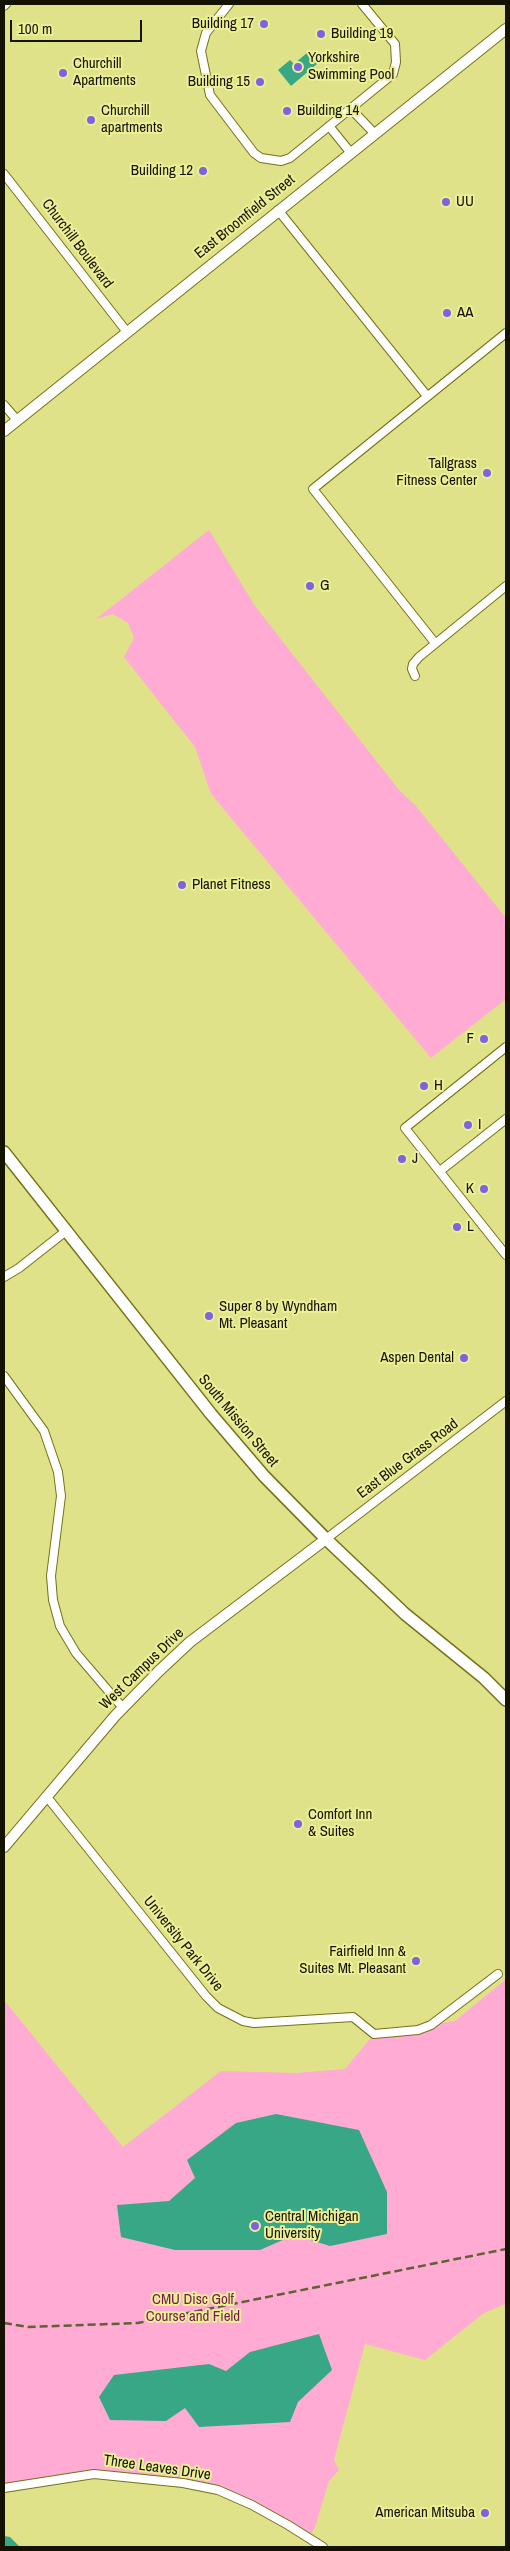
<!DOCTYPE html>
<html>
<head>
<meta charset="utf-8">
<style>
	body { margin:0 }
	#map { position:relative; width:510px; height:2551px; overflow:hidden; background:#e0e28a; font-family:"Archivo Narrow",sans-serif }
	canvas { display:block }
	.frame { position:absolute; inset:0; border:5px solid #131300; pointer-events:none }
	.scale { position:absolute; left:10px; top:20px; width:132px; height:22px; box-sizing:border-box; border:2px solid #131300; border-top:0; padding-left:6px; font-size:15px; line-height:18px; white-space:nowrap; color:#131300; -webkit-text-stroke:4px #edef97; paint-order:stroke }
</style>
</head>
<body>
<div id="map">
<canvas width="510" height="2551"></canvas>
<div class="frame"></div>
<div class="scale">100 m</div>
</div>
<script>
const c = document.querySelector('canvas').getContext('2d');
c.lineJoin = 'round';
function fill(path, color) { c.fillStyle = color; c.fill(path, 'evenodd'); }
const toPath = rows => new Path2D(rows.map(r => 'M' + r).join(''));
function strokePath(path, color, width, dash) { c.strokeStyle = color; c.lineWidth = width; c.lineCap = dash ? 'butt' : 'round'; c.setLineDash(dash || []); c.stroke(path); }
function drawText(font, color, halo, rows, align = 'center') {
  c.font = font + ' "Archivo Narrow",sans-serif'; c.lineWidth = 4; c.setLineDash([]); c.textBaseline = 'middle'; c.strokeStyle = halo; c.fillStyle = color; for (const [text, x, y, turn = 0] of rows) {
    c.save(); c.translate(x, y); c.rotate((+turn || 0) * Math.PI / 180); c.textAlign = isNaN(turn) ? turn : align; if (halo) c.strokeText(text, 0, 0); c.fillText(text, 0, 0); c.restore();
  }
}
const green = toPath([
	[209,530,255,606,399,790,416,806,506,918,506,999,431,1058,211,794,195,747,124,657,134,638,128,623,113,614,96,619],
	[506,1979,506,2304,484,2313,425,2360,365,2344,334,2460,339,2470,329,2481,315,2527,309,2538,218,2490,94,2474,4,2488,4,2000,123,2147,221,2071,296,2073,345,2069,374,2034,455,2021]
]);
const water = toPath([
	[308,52,317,64,291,86,278,70,290,60,294,64],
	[276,2114,359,2130,387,2192,387,2234,330,2246,294,2235,260,2250,175,2250,121,2237,117,2205,169,2201,195,2178,187,2160,236,2123],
	[319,2334,332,2370,298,2402,290,2422,199,2427,185,2408,166,2421,110,2420,99,2397,114,2375,209,2364,226,2371,250,2352],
	[4,2536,10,2537,20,2547,4,2547]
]);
const street = toPath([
	[229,4,206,33,201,51,210,95,254,153,261,158,281,161,290,158,393,74,396,62,395,44,362,4],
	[4,6,6,4],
	[351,109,374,133],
	[329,126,350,152],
	[4,174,127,332],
	[278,210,427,396],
	[4,405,17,420],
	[435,643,313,489,506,333],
	[415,676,412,669,413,664,419,657,506,586],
	[506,1047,405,1128,506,1255],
	[440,1171,506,1119],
	[4,1277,19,1268,66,1231],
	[4,1376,44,1431,58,1472,61,1496,51,1576,53,1600,60,1626,76,1653,123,1708],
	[326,1539,506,1401],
	[47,1797,206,1996,218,2008,243,2021,254,2023,353,2017,374,2034,418,2030,431,2025,498,1974],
	[4,2488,94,2474,183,2483,218,2490,252,2505,288,2525,323,2547]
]);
const secondary = toPath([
	[4,431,506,29],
	[4,1847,115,1716,159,1671,190,1642,326,1539]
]);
const primary = toPath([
	[4,1152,211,1414,264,1476,326,1539,405,1614,484,1678,506,1700]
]);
const rail = toPath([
	[4,2323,28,2327,138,2323,506,2249]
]);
const markers = [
	[264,24,5,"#7d63df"],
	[321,34,5,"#7d63df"],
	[298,67,5,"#7d63df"],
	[63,73,5,"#7d63df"],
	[260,82,5,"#7d63df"],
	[287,111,5,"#7d63df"],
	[91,120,5,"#7d63df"],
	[203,171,5,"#7d63df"],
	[446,202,5,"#7d63df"],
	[447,313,5,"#7d63df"],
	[487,473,5,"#7d63df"],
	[310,586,5,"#7d63df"],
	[182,885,5,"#7d63df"],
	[484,1039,5,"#7d63df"],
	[424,1086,5,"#7d63df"],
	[468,1125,5,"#7d63df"],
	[402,1159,5,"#7d63df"],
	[484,1189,5,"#7d63df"],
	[457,1227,5,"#7d63df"],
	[209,1316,5,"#7d63df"],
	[464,1358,5,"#7d63df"],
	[298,1824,5,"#7d63df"],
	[416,1961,5,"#7d63df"],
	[255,2226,5,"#7d63df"],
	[485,2513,5,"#7d63df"]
];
const poiNames = [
	["Building 17",254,24,"right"],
	["Building 19",331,34],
	["Yorkshire",308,58],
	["Swimming Pool",308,75],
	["Churchill",73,64],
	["Apartments",73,81],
	["Building 15",250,82,"right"],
	["Churchill",101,111],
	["apartments",101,128],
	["Building 14",297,111],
	["Building 12",193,171,"right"],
	["UU",456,202],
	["AA",457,313],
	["Tallgrass",477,464,"right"],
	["Fitness Center",477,481,"right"],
	["G",320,586],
	["Planet Fitness",192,885],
	["F",474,1039,"right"],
	["H",434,1086],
	["I",478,1125],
	["J",412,1159],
	["K",474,1189,"right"],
	["L",467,1227],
	["Super 8 by Wyndham",219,1307],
	["Mt. Pleasant",219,1324],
	["Aspen Dental",454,1358,"right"],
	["Comfort Inn",308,1815],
	["& Suites",308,1832],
	["Fairfield Inn &",406,1952,"right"],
	["Suites Mt. Pleasant",406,1969,"right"],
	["Central Michigan",265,2217],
	["University",265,2234],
	["American Mitsuba",475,2513,"right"]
];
const streetNames = [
	["East Broomfield Street",245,217,-39],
	["Churchill Boulevard",77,244,53],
	["South Mission Street",238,1421,50],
	["East Blue Grass Road",408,1459,-37],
	["West Campus Drive",142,1669,-44],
	["University Park Drive",183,1944,51],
	["Three Leaves Drive",157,2468,8]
];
const parkNames = [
	["CMU Disc Golf",193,2300],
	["Course and Field",193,2317]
];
fill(green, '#ffabd4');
fill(water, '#38a786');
strokePath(street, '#747314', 10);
strokePath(secondary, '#747314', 12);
strokePath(primary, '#747314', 14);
strokePath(street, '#fff', 8);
strokePath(secondary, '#fff', 10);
strokePath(primary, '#fff', 11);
strokePath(rail, '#5f6033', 2.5, [8, 4]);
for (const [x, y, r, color] of markers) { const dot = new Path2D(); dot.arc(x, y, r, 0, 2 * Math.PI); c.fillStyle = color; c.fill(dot); strokePath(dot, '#edef97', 2); }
drawText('15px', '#131300', '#edef97', poiNames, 'left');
drawText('15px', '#131300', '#edef97', streetNames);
drawText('15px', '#751a4f', '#edef97', parkNames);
</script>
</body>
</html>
